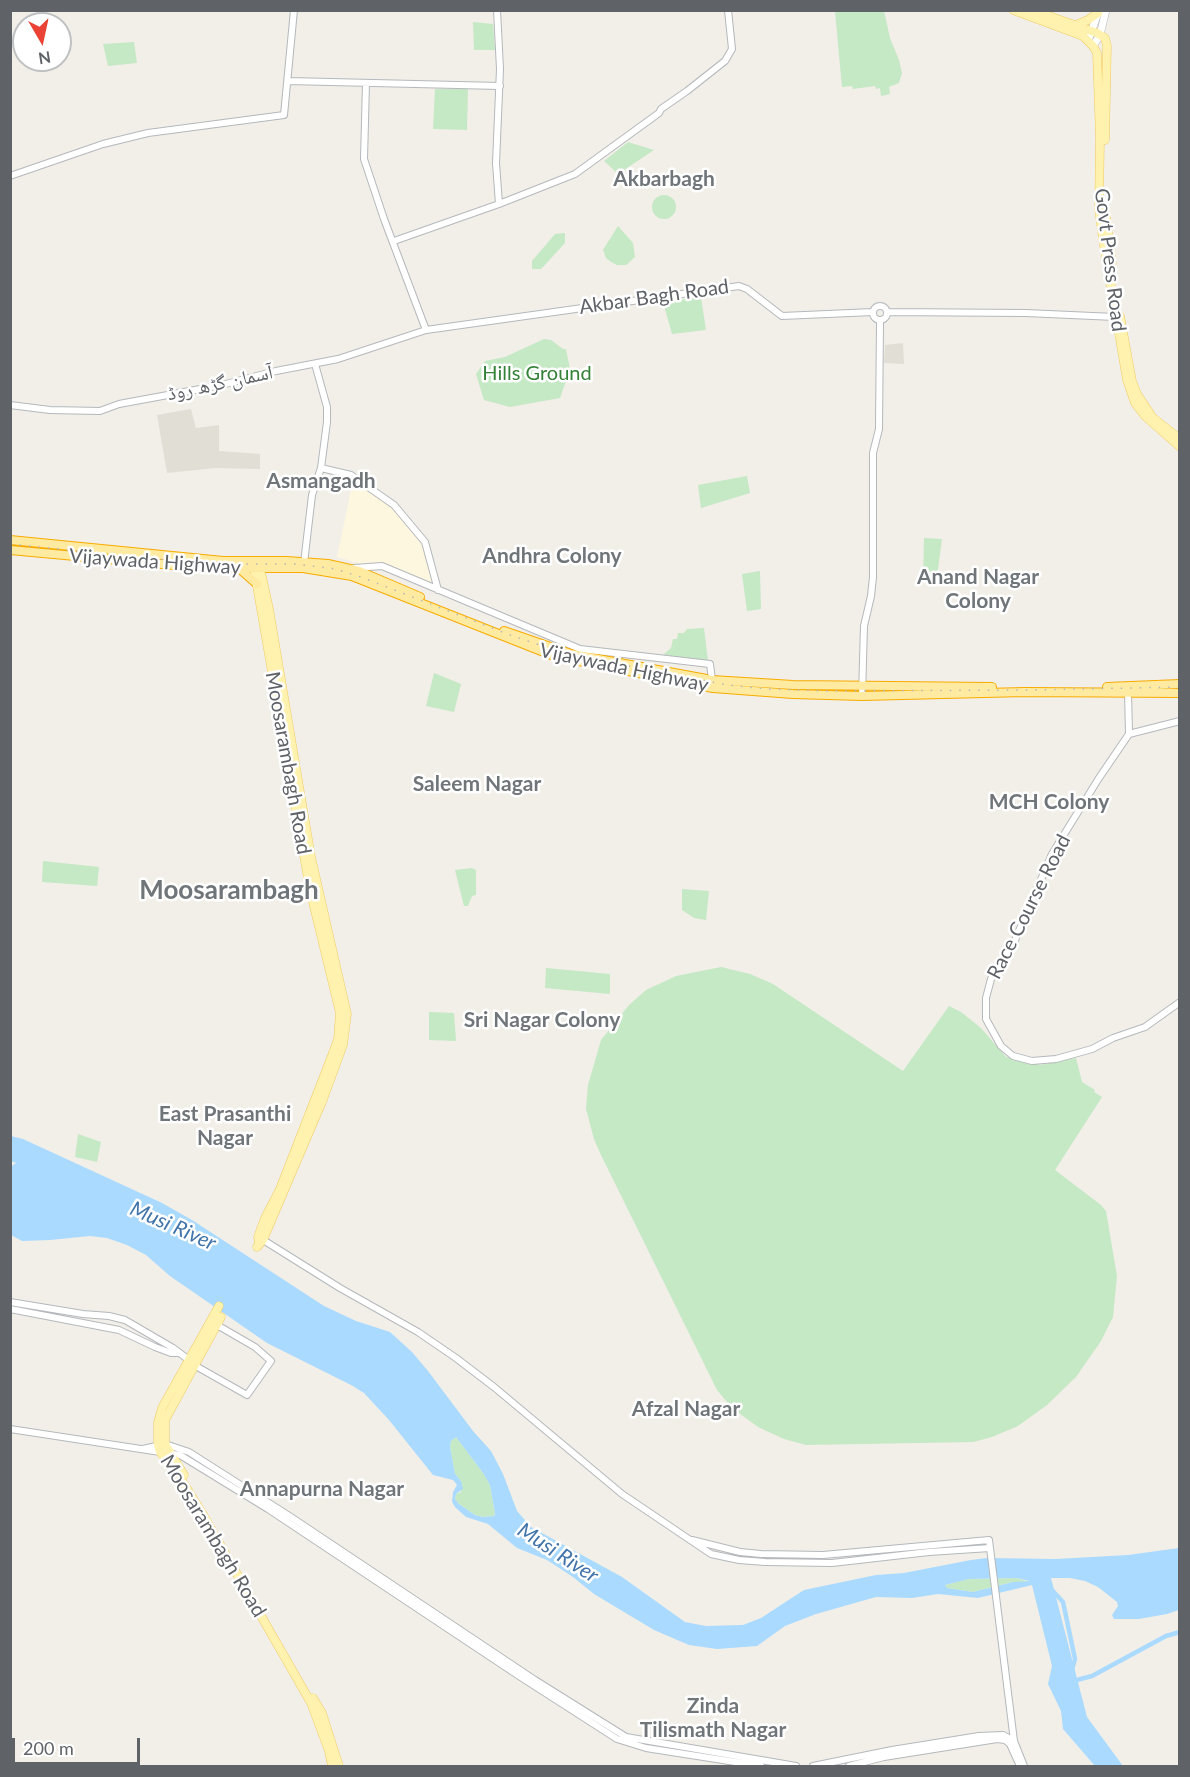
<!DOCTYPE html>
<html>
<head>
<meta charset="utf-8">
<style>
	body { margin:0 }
	#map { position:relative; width:1190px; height:1777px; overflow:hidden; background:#f1efe8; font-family:Lato,sans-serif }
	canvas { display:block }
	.frame { position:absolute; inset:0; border:12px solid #5f6368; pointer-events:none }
	.north { position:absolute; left:12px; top:12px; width:60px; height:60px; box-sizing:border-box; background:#fff; border:2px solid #bfc1c3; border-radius:50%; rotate:171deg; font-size:16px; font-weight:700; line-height:24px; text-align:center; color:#5f6368 }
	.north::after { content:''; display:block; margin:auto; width:21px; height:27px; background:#ea4335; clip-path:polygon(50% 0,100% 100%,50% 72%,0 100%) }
	.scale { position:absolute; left:12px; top:1738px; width:128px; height:27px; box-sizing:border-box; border:3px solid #5f6368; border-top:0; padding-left:8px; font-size:18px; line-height:21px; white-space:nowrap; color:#5f6368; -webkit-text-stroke:4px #fff; paint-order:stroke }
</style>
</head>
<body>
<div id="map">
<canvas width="1190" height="1777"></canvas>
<div class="frame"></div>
<div class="north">N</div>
<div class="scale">200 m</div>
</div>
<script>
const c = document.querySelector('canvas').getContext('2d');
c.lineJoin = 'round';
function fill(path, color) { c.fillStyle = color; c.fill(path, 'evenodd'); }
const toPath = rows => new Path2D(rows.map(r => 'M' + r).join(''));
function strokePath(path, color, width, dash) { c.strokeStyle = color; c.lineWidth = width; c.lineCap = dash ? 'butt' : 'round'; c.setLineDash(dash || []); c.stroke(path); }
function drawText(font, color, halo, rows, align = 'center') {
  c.font = font + ' Lato,"Noto Naskh Arabic",sans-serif'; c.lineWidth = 5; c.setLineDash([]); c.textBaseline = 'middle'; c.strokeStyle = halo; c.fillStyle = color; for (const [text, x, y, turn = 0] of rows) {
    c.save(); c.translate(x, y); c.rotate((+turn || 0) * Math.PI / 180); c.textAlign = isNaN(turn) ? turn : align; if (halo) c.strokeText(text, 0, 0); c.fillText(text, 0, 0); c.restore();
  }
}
const commercial = toPath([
	[353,481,387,502,420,542,427,558,432,584,337,557]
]);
const education = toPath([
	[903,343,904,364,884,363,885,345],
	[191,409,196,428,219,425,219,451,260,454,260,469,216,468,167,473,157,415]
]);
const green = toPath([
	[835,11,884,11,890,38,899,60,902,73,899,83,889,87,890,94,881,96,880,88,876,89,875,86,853,89,852,86,842,87],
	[473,22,493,24,495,50,474,50],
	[134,42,137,63,108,66,103,44],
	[435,89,468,89,467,130,433,129],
	[628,142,654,150,618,174,604,161],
	'652 207a12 12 0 1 1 24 0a12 12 0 1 1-24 0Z',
	[618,226,633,243,635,257,626,265,617,265,611,262,606,258,603,250],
	[565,233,565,243,541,269,532,269,532,261,555,234],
	[701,297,706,330,672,334,663,302],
	[544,339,551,340,563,349,566,349,570,369,560,398,510,407,484,400,476,374,485,361,505,357],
	[747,476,750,493,701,508,698,485],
	[924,538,942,539,937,577,923,578],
	[760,571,761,609,747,611,742,574],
	[704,628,708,661,663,655,671,648,673,639,677,639,678,633,684,633,687,629],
	[434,673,461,684,454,712,426,706],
	[43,861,99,867,97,886,42,882],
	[472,868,476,870,476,895,472,896,468,906,464,906,455,870],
	[682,889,709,891,706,920,694,918,682,910],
	[721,967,750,974,773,984,903,1071,949,1006,961,1012,981,1028,1006,1057,1040,1065,1076,1058,1082,1082,1095,1090,1094,1092,1102,1097,1055,1170,1101,1205,1106,1211,1117,1276,1113,1317,1101,1341,1076,1377,1047,1405,1018,1426,992,1437,973,1442,806,1445,784,1439,758,1427,732,1408,717,1390,600,1153,594,1139,586,1109,588,1085,601,1040,629,1005,646,990,676,976],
	[546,968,610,974,610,994,545,988],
	[429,1012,454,1013,456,1041,429,1040],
	[78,1134,101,1142,97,1162,75,1157],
	[456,1437,483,1473,490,1485,495,1514,493,1516,483,1517,475,1515,459,1504,455,1499,456,1494,461,1492,461,1481,455,1474,450,1446,451,1441],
	[1016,1578,1030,1582,1013,1582,973,1592,947,1588,945,1585,969,1579]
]);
const water = toPath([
	[11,1136,23,1139,162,1203,192,1220,324,1306,356,1321,390,1332,412,1352,428,1371,473,1431,491,1451,503,1474,517,1511,531,1527,622,1577,685,1622,706,1626,743,1625,761,1618,804,1590,876,1575,904,1573,971,1560,987,1558,1056,1559,1128,1555,1179,1548,1179,1610,1167,1614,1139,1619,1114,1619,1112,1615,1118,1606,1117,1602,1098,1587,1085,1581,1070,1578,1051,1578,1087,1717,1123,1766,1095,1766,1063,1729,1061,1711,1048,1684,1052,1666,1032,1585,978,1598,938,1594,912,1598,876,1597,816,1614,785,1626,757,1646,717,1649,689,1645,654,1630,594,1594,573,1577,547,1560,517,1548,488,1524,466,1517,455,1507,452,1502,453,1492,457,1485,453,1480,433,1475,389,1420,364,1393,353,1386,267,1343,170,1276,146,1255,127,1245,107,1238,90,1236,50,1240,22,1241,11,1235,10,1167,16,1163,11,1161],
	[456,1437,483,1473,490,1485,495,1514,494,1516,483,1517,475,1515,459,1504,455,1499,456,1494,463,1489,461,1481,455,1474,450,1446,451,1441],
	[1016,1578,1030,1581,1013,1582,973,1592,947,1588,945,1585,969,1579]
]);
const canal = toPath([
	[1051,1589,1063,1602,1075,1659,1072,1670],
	[1073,1681,1092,1676,1166,1636,1180,1632]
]);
const tertiary = toPath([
	[497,10,500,69,496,163,499,204],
	[288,81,500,86],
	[366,83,364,159,384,219,426,330],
	[10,176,103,144,148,133,284,115,294,10],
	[394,241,499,204,575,174,659,113,661,109,687,91,725,61,732,49,728,10],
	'873 313a7 7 0 1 1 14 0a7 7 0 1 1-14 0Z',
	[887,312,1026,313,1115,317],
	[10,405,50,410,100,411,119,404,222,385,276,371,338,359,426,330,739,286,747,289,782,316,873,312],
	[321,468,351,475,394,505,425,542,438,590],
	[304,563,312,495,321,468,327,422,327,407,315,364],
	[354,568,382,566,580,649,710,664,712,680],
	[1128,692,1129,734,1099,778,1052,854,1012,947,991,979,986,998,986,1019,1001,1046,1013,1056,1032,1061,1056,1059,1092,1049,1113,1038,1145,1027,1180,1002],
	[862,696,864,626,871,596,873,577,873,453,879,429,880,320],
	[1129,734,1180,721],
	[260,1238,340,1288,418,1332,456,1358,494,1387,622,1494,711,1554,739,1560,765,1562,832,1563,929,1552,990,1548],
	[10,1302,83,1314,109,1316,125,1320,173,1348,189,1360],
	[10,1309,119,1330,155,1347,171,1353,177,1353],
	[194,1365,247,1395,271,1361,255,1347,217,1325],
	[10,1429,180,1455,268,1509,519,1676,617,1739,646,1748,761,1766],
	[143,1449,165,1444,189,1452,291,1517,535,1680,626,1737,796,1766],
	[692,1540,740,1552,761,1554,823,1555,989,1540,1014,1741,1024,1766],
	[813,1766,892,1750,979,1736,1003,1735,1014,1741],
	[849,1766,884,1757,997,1739,1005,1740,1010,1744,1020,1766]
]);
const secondary = toPath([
	[1088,41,1099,10],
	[1093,46,1100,35,1106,10]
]);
const primary = toPath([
	[1013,10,1083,36,1093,46,1097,53,1100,137,1099,209,1103,239,1127,380,1135,403,1145,416,1180,447],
	[1032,10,1097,33,1105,38,1107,46,1105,140],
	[1076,25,1088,20,1098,13],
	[1105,209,1112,263],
	[1120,316,1132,381,1137,394,1153,418,1180,439],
	[253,563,310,890,340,1013,338,1039,333,1053,280,1189,265,1218,258,1237,259,1244],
	[257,1247,263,1240,322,1102,343,1045,347,1014,311,857,269,609,259,563],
	[219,1306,162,1408,158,1422,158,1445,160,1452,178,1474,202,1513,311,1703,329,1751,332,1766],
	[184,1475,165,1444,165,1420,221,1317],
	[313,1698,322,1713,339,1766]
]);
const trunk = toPath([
	[10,540,223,561,287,561,328,564,359,571,420,597],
	[10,550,206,568,303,568,352,576,554,656,713,688,793,694,862,696,1025,692,1180,693],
	[240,569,257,584],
	[504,631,571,654,712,680,793,685,992,687],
	[1107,687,1180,684]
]);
const rail = toPath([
	[10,544,207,564,296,564,335,569,361,577,510,635,569,655,728,685,768,689,829,691,1028,690,1180,687]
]);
const streetNames = [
	["Govt Press Road",1110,260,83],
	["Akbar Bagh Road",654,297,-8],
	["آسمان گڑھ روڈ",220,383,-12],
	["Vijaywada Highway",155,562,4],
	["Vijaywada Highway",624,668,12],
	["Moosarambagh Road",288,763,80],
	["Race Course Road",1029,907,-63],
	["Moosarambagh Road",213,1536,59]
];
const parkNames = [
	["Hills Ground",537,374]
];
const neighbourhoodNames = [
	["Akbarbagh",664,179],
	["Asmangadh",321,481],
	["Andhra Colony",552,556],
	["Anand Nagar",978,577],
	["Colony",978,601],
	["Saleem Nagar",477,784],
	["MCH Colony",1049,802],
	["Sri Nagar Colony",542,1020],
	["East Prasanthi",225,1114],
	["Nagar",225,1138],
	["Afzal Nagar",686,1409],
	["Annapurna Nagar",322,1489],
	["Zinda",713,1706],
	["Tilismath Nagar",713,1730]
];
const waterNames = [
	["Musi River",173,1226,24],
	["Musi River",558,1553,33]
];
const districtNames = [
	["Moosarambagh",229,891]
];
fill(commercial, '#fef7e0');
fill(education, '#e1ded6');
fill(green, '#c5e8c5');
fill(water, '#aadaff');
strokePath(canal, '#aadaff', 4.5);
strokePath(tertiary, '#b5b8bc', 8);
strokePath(secondary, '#b6babf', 8);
strokePath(primary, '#f2c960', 9);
strokePath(trunk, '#f9ab00', 10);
strokePath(tertiary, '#fff', 6);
strokePath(secondary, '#fff', 7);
strokePath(primary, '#fff2af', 8);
strokePath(trunk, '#feeaa1', 8);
strokePath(rail, '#b6b7b8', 1.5, [1.5, 8]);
drawText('20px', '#5f6368', '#fff', streetNames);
drawText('20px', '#348238', '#fff', parkNames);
drawText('bold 21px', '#70757a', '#fff', neighbourhoodNames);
drawText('italic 21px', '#4174aa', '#fff', waterNames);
drawText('bold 26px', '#70757a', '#fff', districtNames);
</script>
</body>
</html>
